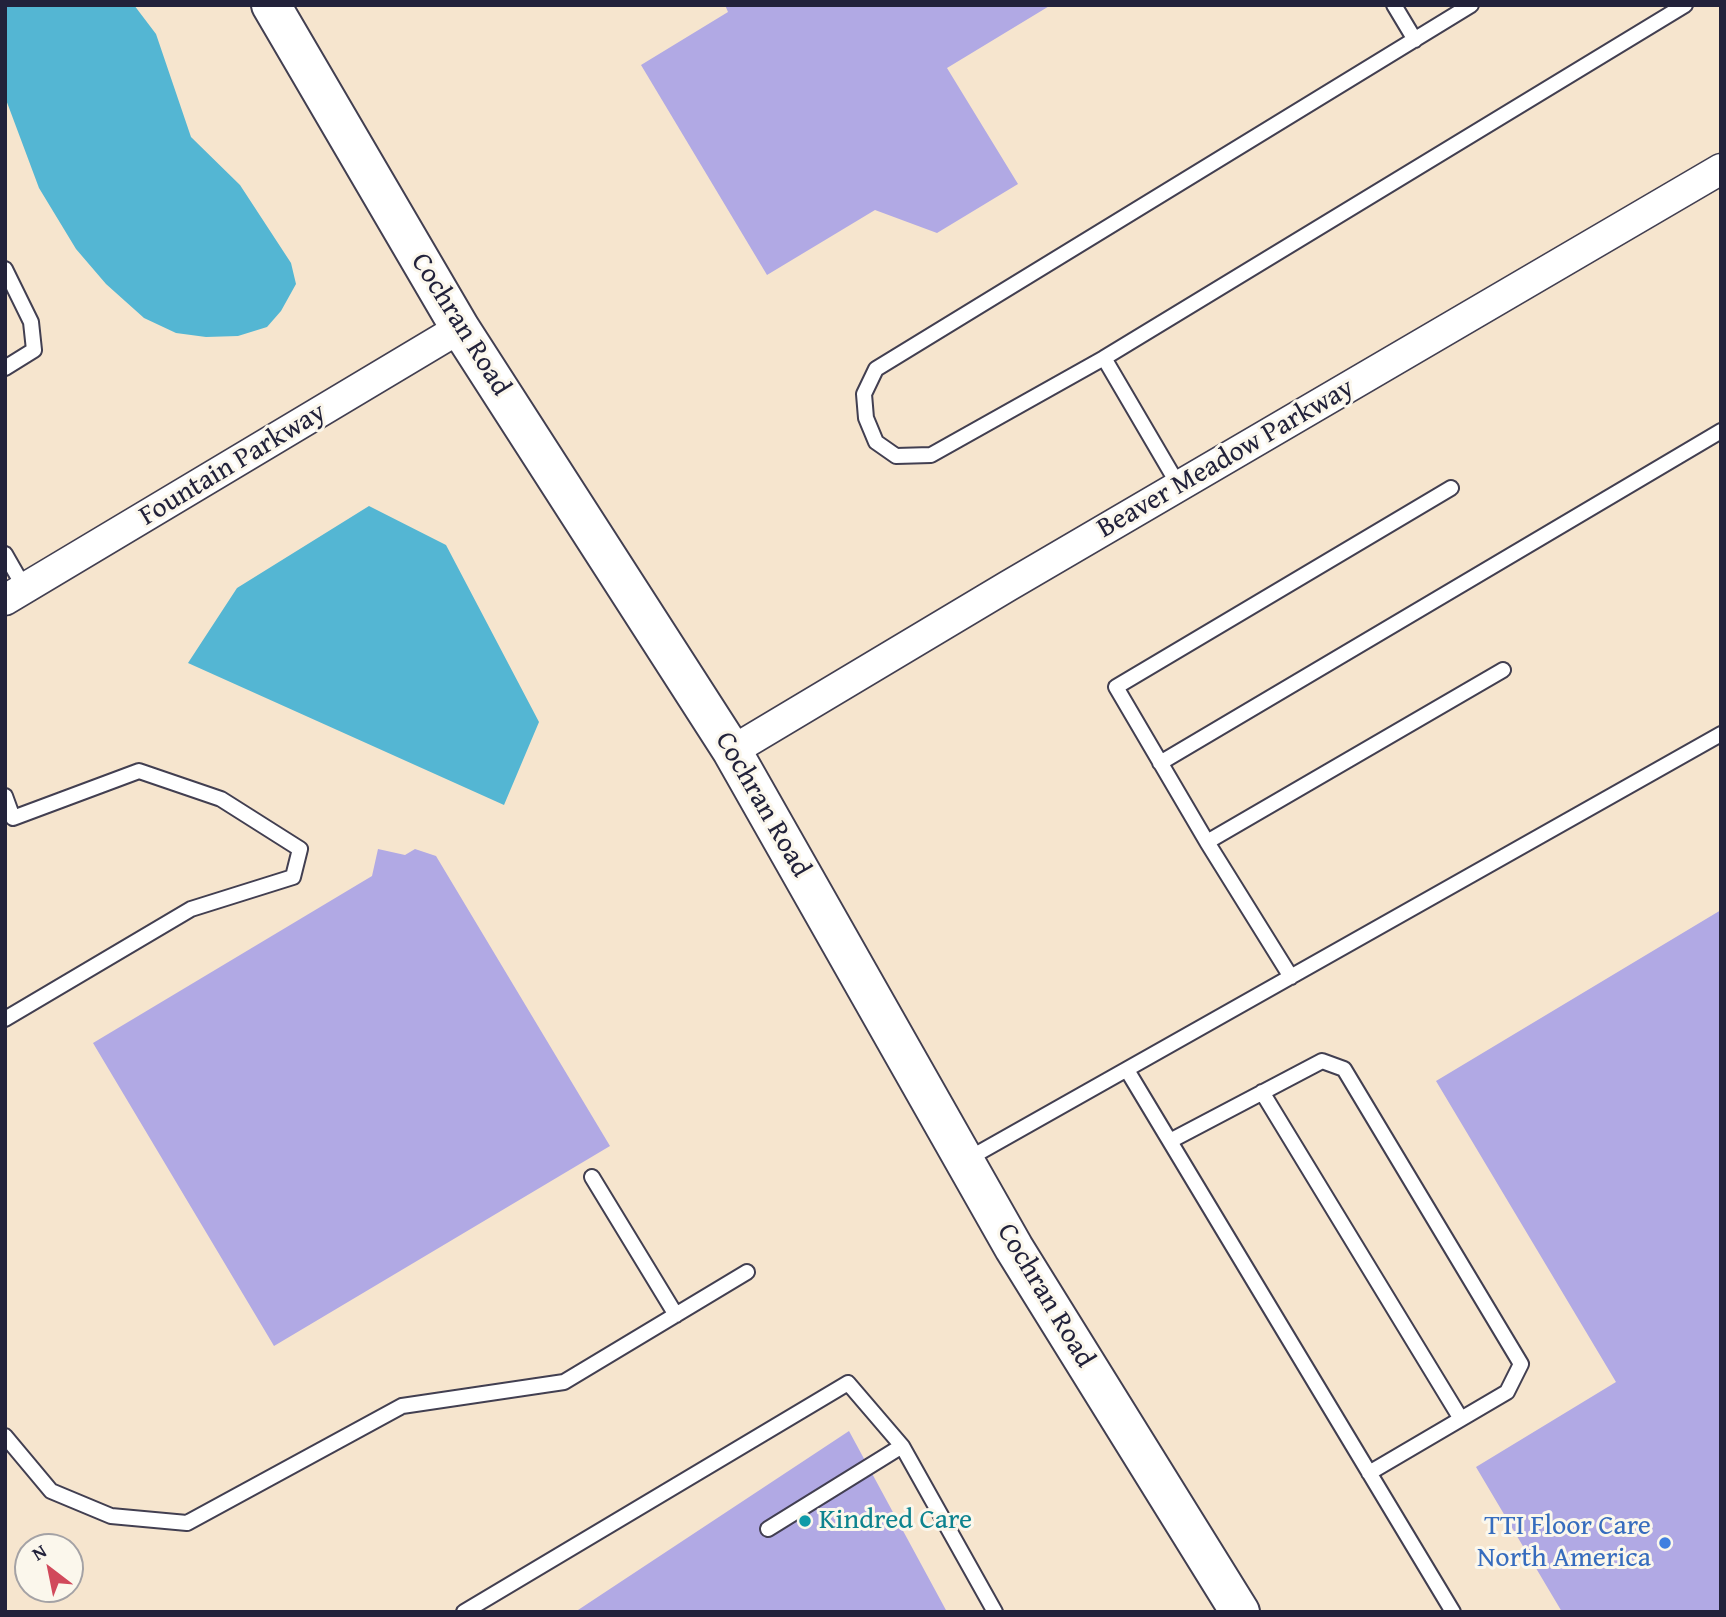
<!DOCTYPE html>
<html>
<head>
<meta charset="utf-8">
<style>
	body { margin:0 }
	#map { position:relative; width:1726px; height:1617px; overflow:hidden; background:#f6e5ce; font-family:"Gentium Book Plus",serif }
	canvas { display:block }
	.frame { position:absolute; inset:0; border:7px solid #22223b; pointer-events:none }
	.north { position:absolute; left:14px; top:1533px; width:70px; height:70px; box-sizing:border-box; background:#fbf7ec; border:2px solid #a4a2a5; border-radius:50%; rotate:328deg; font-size:19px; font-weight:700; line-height:28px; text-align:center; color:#22223b }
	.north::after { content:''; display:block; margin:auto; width:24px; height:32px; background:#d1495b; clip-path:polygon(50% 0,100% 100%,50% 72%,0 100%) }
</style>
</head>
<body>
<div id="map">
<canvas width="1726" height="1617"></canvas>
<div class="frame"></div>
<div class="north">N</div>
</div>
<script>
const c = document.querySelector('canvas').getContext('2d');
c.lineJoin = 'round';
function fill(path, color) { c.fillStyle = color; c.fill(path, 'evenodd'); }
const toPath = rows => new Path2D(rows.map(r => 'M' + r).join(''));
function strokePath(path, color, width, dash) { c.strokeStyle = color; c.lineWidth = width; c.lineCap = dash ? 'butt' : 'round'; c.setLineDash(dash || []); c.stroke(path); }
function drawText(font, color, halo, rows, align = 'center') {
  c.font = font + ' "Gentium Book Plus",serif'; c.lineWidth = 6; c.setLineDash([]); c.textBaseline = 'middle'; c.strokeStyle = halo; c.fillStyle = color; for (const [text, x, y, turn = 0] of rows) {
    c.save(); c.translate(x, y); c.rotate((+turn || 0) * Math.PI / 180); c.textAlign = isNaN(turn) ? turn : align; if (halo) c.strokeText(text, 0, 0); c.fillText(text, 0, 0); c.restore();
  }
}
const water = toPath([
	[5,5,134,5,156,34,191,137,240,185,291,263,296,284,281,311,267,327,238,336,206,337,176,333,144,318,106,284,76,249,39,188,5,97],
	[369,506,446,545,539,722,504,805,188,663,237,588]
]);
const building = toPath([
	[725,5,1051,5,947,68,1018,184,937,233,875,210,767,275,641,65,728,12],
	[378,849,405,855,415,849,436,856,610,1146,274,1346,93,1043,372,876],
	[1721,910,1721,1612,1562,1612,1476,1467,1616,1382,1436,1081],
	[849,1431,947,1612,575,1612]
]);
const lane = toPath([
	[1394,5,1415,40],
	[5,269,31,322,34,350,5,368],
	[1104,358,1685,5],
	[1179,486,1104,358,931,455,896,456,876,442,866,418,864,394,876,369,1471,5],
	[5,554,25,589],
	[1160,763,1721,431],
	[5,796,13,818,139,771,221,799,300,849,293,877,191,909,5,1019],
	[1207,842,1116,687,1451,488],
	[1291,977,1207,842,1503,670],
	[1127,1070,1453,1612],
	[1262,1092,1461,1419],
	[1170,1141,1322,1061,1344,1069,1521,1364,1507,1392,1369,1473],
	[966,1160,1721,734],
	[592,1177,676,1315],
	[5,1436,51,1491,111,1516,187,1523,402,1406,564,1382,747,1272],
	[768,1529,902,1446],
	[464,1612,848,1383,902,1446,995,1612]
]);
const street = toPath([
	[5,600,460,328],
	[732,751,1008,586,1721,169]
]);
const secondary = toPath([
	[271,5,460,328,732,751,1014,1248,1240,1612]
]);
const markers = [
	[805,1521,7,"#0f9aa8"],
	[1665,1543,7,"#3f7fe0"]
];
const streetNames = [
	["Cochran Road",460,325,58],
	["Beaver Meadow Parkway",1226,459,-30],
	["Fountain Parkway",233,465,-31],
	["Cochran Road",762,805,60],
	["Cochran Road",1045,1296,59]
];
const cultureNames = [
	["Kindred Care",819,1521]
];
const shopNames = [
	["TTI Floor Care",1651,1527],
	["North America",1651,1559]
];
fill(water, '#54b6d3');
fill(building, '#b1a9e4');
strokePath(lane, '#423f51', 18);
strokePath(street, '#423f51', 33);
strokePath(secondary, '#423f51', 42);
strokePath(lane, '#fff', 14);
strokePath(street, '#fff', 30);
strokePath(secondary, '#fff', 38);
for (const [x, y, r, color] of markers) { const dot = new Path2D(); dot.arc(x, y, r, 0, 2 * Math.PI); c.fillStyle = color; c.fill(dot); strokePath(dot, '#fbf7ec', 2.5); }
drawText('28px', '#22223b', '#fbf7ec', streetNames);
drawText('28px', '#0d838f', '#fbf7ec', cultureNames, 'left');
drawText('28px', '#366cbe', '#fbf7ec', shopNames, 'right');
</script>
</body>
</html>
